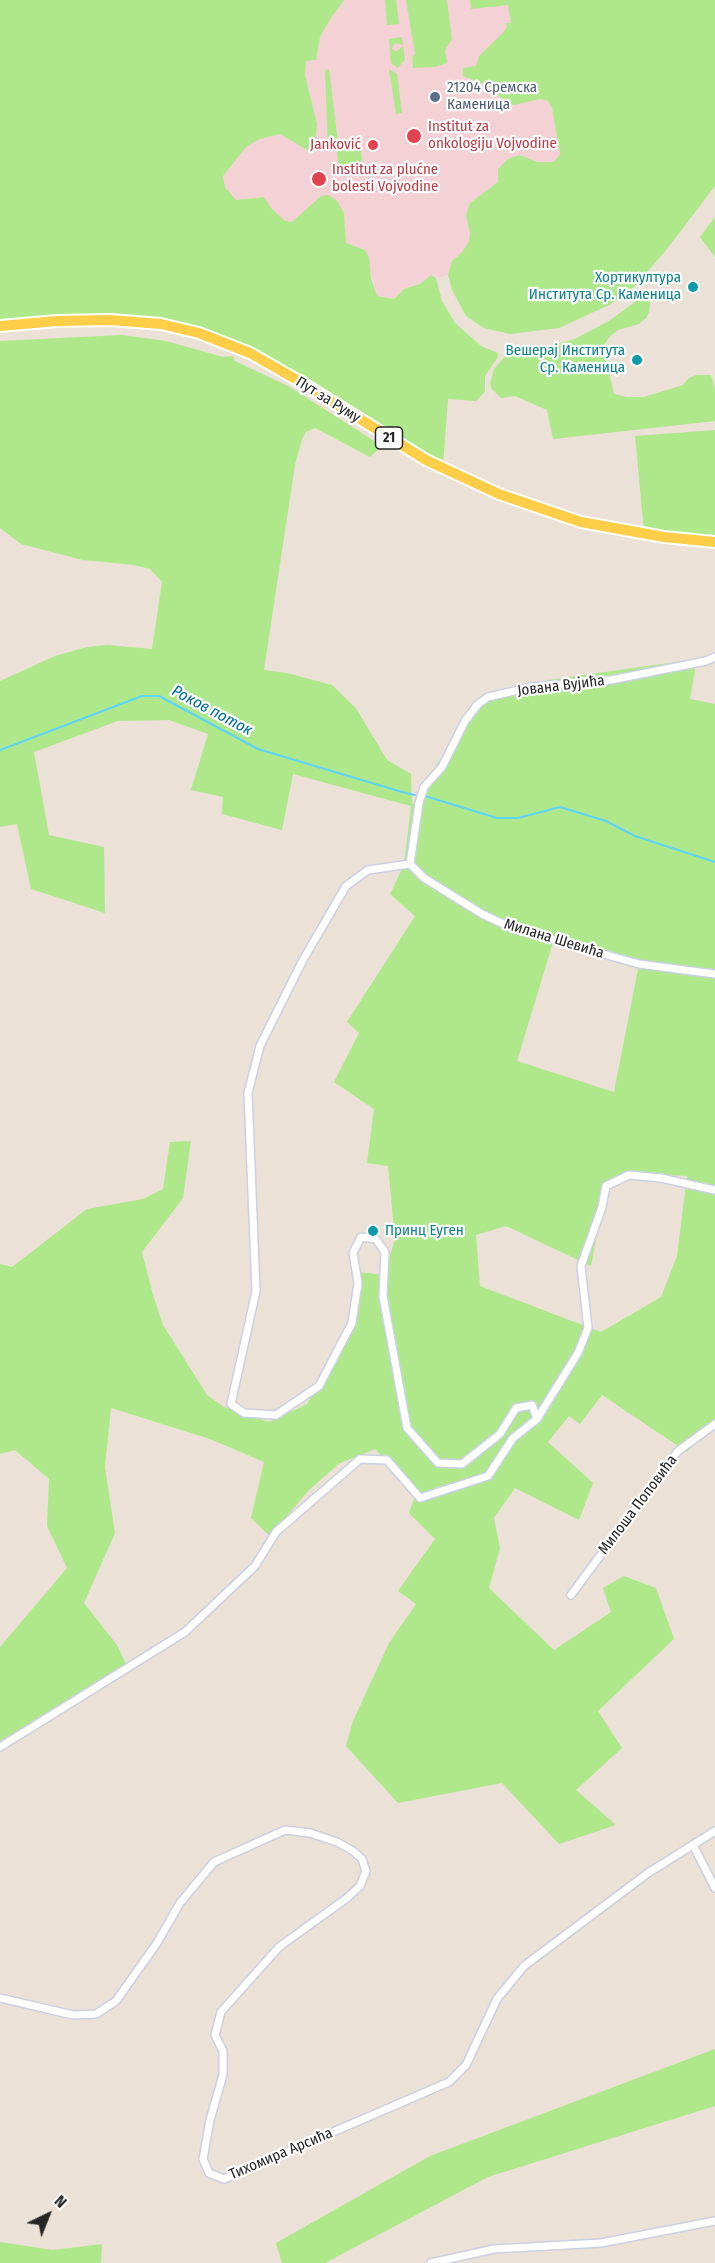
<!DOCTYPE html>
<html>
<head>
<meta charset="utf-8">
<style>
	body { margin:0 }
	#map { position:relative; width:715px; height:2263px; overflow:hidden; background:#ebe1d6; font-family:"Fira Sans Condensed",sans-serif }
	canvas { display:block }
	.north { position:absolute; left:18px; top:2185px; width:60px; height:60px; -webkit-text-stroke:4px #fff; paint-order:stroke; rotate:43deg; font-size:16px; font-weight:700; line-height:24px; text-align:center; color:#262626 }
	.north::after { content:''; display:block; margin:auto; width:21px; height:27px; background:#262626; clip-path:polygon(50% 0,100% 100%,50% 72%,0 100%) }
</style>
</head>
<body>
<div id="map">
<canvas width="715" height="2263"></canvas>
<div class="north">N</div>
</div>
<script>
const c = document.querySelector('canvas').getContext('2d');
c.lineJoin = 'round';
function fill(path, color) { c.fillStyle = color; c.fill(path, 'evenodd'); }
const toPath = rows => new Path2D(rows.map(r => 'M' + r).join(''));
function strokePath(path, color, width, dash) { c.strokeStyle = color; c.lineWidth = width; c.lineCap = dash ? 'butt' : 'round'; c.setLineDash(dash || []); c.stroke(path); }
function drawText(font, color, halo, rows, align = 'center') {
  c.font = font + ' "Fira Sans Condensed",sans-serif'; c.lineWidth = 4.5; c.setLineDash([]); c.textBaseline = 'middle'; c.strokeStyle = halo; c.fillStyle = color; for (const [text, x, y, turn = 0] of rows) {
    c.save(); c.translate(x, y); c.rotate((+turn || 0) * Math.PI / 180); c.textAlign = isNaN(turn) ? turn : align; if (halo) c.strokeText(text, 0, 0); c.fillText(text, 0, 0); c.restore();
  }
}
const medical = toPath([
	[344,0,531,0,557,131,560,154,554,162,538,162,533,160,498,182,466,215,470,232,469,243,462,252,452,261,448,275,436,278,431,275,420,284,404,289,394,299,377,296,365,250,346,243,344,213,321,196,299,217,292,222,285,221,272,209,264,197,236,200,225,187,223,176,247,146,260,139,280,134,309,151,315,143,317,124,305,75,306,61,316,60,320,38,331,18]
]);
const green = toPath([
	[0,0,344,0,331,18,320,37,316,60,306,61,305,75,317,124,315,143,309,151,280,134,260,139,247,146,223,176,225,187,236,200,264,197,272,209,285,221,292,222,321,196,328,195,337,201,344,213,346,243,365,250,369,257,371,278,377,296,394,299,404,289,420,284,431,275,436,278,442,301,455,323,481,346,498,353,498,357,485,376,485,391,481,396,476,401,448,399,443,465,267,356,212,331,183,323,141,317,97,316,0,322],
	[385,0,396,0,399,24,387,25],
	[406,0,447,0,452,39,445,50,447,63,435,67,413,68,412,57,415,54],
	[470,0,715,0,715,186,667,249,635,286,611,304,559,328,510,334,484,328,466,316,452,290,448,275,452,261,462,252,469,242,470,232,466,215,470,203,498,182,498,169,508,159,519,155,538,162,554,162,560,154,552,108,548,101,540,99,514,105,506,102,487,85,463,76,463,68,476,66,479,56,502,34,507,27,506,23,511,23,508,5,471,9],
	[402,37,403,45,395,43,392,47,393,50,397,51,403,46,405,59,398,68,391,63,389,39],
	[329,69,338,142,360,140,363,169,339,172,337,151,331,151,328,148,325,70],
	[389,69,397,74,402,113,396,114],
	[715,217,715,257,700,237],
	[640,298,650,302,649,312,646,318,639,324,618,330,610,336,603,347,614,394,627,397,644,397,683,385,689,378,696,375,711,375,715,390,715,421,553,439,547,410,515,396,501,398,492,389,490,384,494,369,507,354,525,352,575,339,609,321],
	[122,335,166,341,223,357,233,356,235,361,290,387,382,446,370,457,315,428,306,432,302,439,295,465,264,670,287,673,332,685,356,708,387,760,411,774,412,805,457,732,490,696,549,680,697,659,690,699,715,704,715,1425,687,1452,602,1395,580,1424,569,1416,548,1442,593,1483,579,1520,515,1488,494,1518,500,1548,489,1588,554,1650,611,1612,603,1588,624,1576,656,1588,674,1639,598,1711,622,1748,576,1790,616,1825,559,1844,502,1783,398,1803,346,1746,353,1721,389,1643,416,1604,398,1591,435,1539,409,1513,416,1493,375,1449,340,1463,309,1490,270,1536,251,1518,264,1462,210,1439,111,1408,105,1467,115,1533,84,1603,117,1645,126,1664,0,1751,0,1647,67,1568,47,1526,49,1479,15,1450,0,1454,0,1264,12,1267,87,1209,143,1199,163,1189,170,1142,191,1141,183,1198,142,1252,153,1295,163,1325,207,1395,224,1407,269,1422,307,1404,337,1355,354,1315,358,1272,383,1275,395,1240,388,1166,367,1163,374,1109,334,1082,359,1033,347,1022,415,916,390,894,404,865,411,806,293,774,282,830,222,814,223,797,191,790,208,734,169,720,118,721,34,752,49,835,104,847,105,913,31,889,17,824,0,827,0,681,55,656,87,647,108,645,152,649,162,582,150,569,134,565,83,560,21,544,0,528,0,341],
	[554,939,640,959,614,1092,517,1061],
	[625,1173,687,1176,677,1256,661,1297,601,1332,480,1286,476,1235,506,1226,591,1266,607,1182],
	[715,430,715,538,644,531,635,436],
	[715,2049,715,2106,488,2177,325,2263,282,2263,276,2243,430,2156],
	[0,2242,53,2250,102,2244,101,2263,0,2263]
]);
const stream = toPath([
	[0,750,142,696,159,696,258,749,402,792,415,795],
	[425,796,497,818,518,818,560,807,606,821,635,836,715,862]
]);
const minor = toPath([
	[410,864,368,870,346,886,303,960,260,1046,248,1093,256,1291,231,1404,244,1413,276,1415,319,1386,352,1323,358,1283,353,1253,361,1237,376,1239,385,1252,383,1296,407,1428,438,1463,462,1464,500,1434,516,1408,532,1405,537,1419],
	[410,864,419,803,424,787,442,767,465,721,478,704,488,697,531,687,611,680,706,661,715,657],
	[410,864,424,878,482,914,514,929,639,964,715,974],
	[571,1595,678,1451,715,1424],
	[0,1747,185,1632,255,1566,276,1532,360,1459,387,1460,420,1498,488,1476,513,1438,537,1419,578,1353,588,1328,581,1266,602,1207,606,1186,629,1175,661,1178,715,1190],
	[693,1845,715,1888],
	[0,1998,73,2015,96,2014,116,2001,157,1943,180,1903,214,1862,285,1830,310,1833,337,1842,353,1851,362,1859,366,1871,360,1886,347,1898,279,1947,221,2012,215,2035,223,2051,223,2075,210,2120,203,2159,209,2173,224,2179,449,2082,466,2065,497,1999,524,1966,648,1873,715,1831],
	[431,2263,494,2249,601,2243,715,2221]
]);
const primary = toPath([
	[0,326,57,321,110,320,161,324,199,333,250,353,299,381,426,460,499,494,581,522,664,537,715,542]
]);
const markers = [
	[435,97,6,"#5c6f8a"],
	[414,136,8,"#e0444e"],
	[373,145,6,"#e0444e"],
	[319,179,8,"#e0444e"],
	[693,287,6,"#0f9aa8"],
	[637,360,6,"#0f9aa8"],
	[373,1231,6,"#0f9aa8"]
];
const shields = [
	[389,438,27]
];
const shieldNames = [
	["21",389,438]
];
const serviceNames = [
	["21204 Сремска",447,88],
	["Каменица",447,105]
];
const healthNames = [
	["Institut za",428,127],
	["onkologiju Vojvodine",428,144],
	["Janković",361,145,"right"],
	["Institut za plućne",332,170],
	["bolesti Vojvodine",332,187]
];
const cultureNames = [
	["Хортикултура",681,278],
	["Института Ср. Каменица",681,295],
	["Вешерај Института",625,351],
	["Ср. Каменица",625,368],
	["Принц Еуген",385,1231,"left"]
];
const streetNames = [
	["Пут за Руму",328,400,32],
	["Јована Вујића",561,686,-7],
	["Милана Шевића",554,939,17],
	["Милоша Поповића",638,1505,-53],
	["Тихомира Арсића",281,2154,-23]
];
const waterNames = [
	["Роков поток",212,711,28]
];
fill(medical, '#f4d1d4');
fill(green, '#aee88b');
strokePath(stream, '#5cd4fa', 2);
strokePath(minor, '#cbd0e2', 10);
strokePath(primary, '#fff', 14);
strokePath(minor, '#fff', 7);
strokePath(primary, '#fece48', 10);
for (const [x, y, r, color] of markers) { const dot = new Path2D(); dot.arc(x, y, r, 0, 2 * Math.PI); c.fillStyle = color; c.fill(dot); strokePath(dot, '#fff', 2); }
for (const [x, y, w] of shields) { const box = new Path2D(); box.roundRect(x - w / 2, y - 11, w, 22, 4.5); c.fillStyle = '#fff'; c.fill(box); strokePath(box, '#262626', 1.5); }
drawText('bold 14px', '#262626', null, shieldNames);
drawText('15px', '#4e5e75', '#fff', serviceNames, 'left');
drawText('15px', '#be3a42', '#fff', healthNames, 'left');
drawText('15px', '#0d838f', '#fff', cultureNames, 'right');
drawText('15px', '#262626', '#fff', streetNames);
drawText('italic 16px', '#016ea0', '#fff', waterNames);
</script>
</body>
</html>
